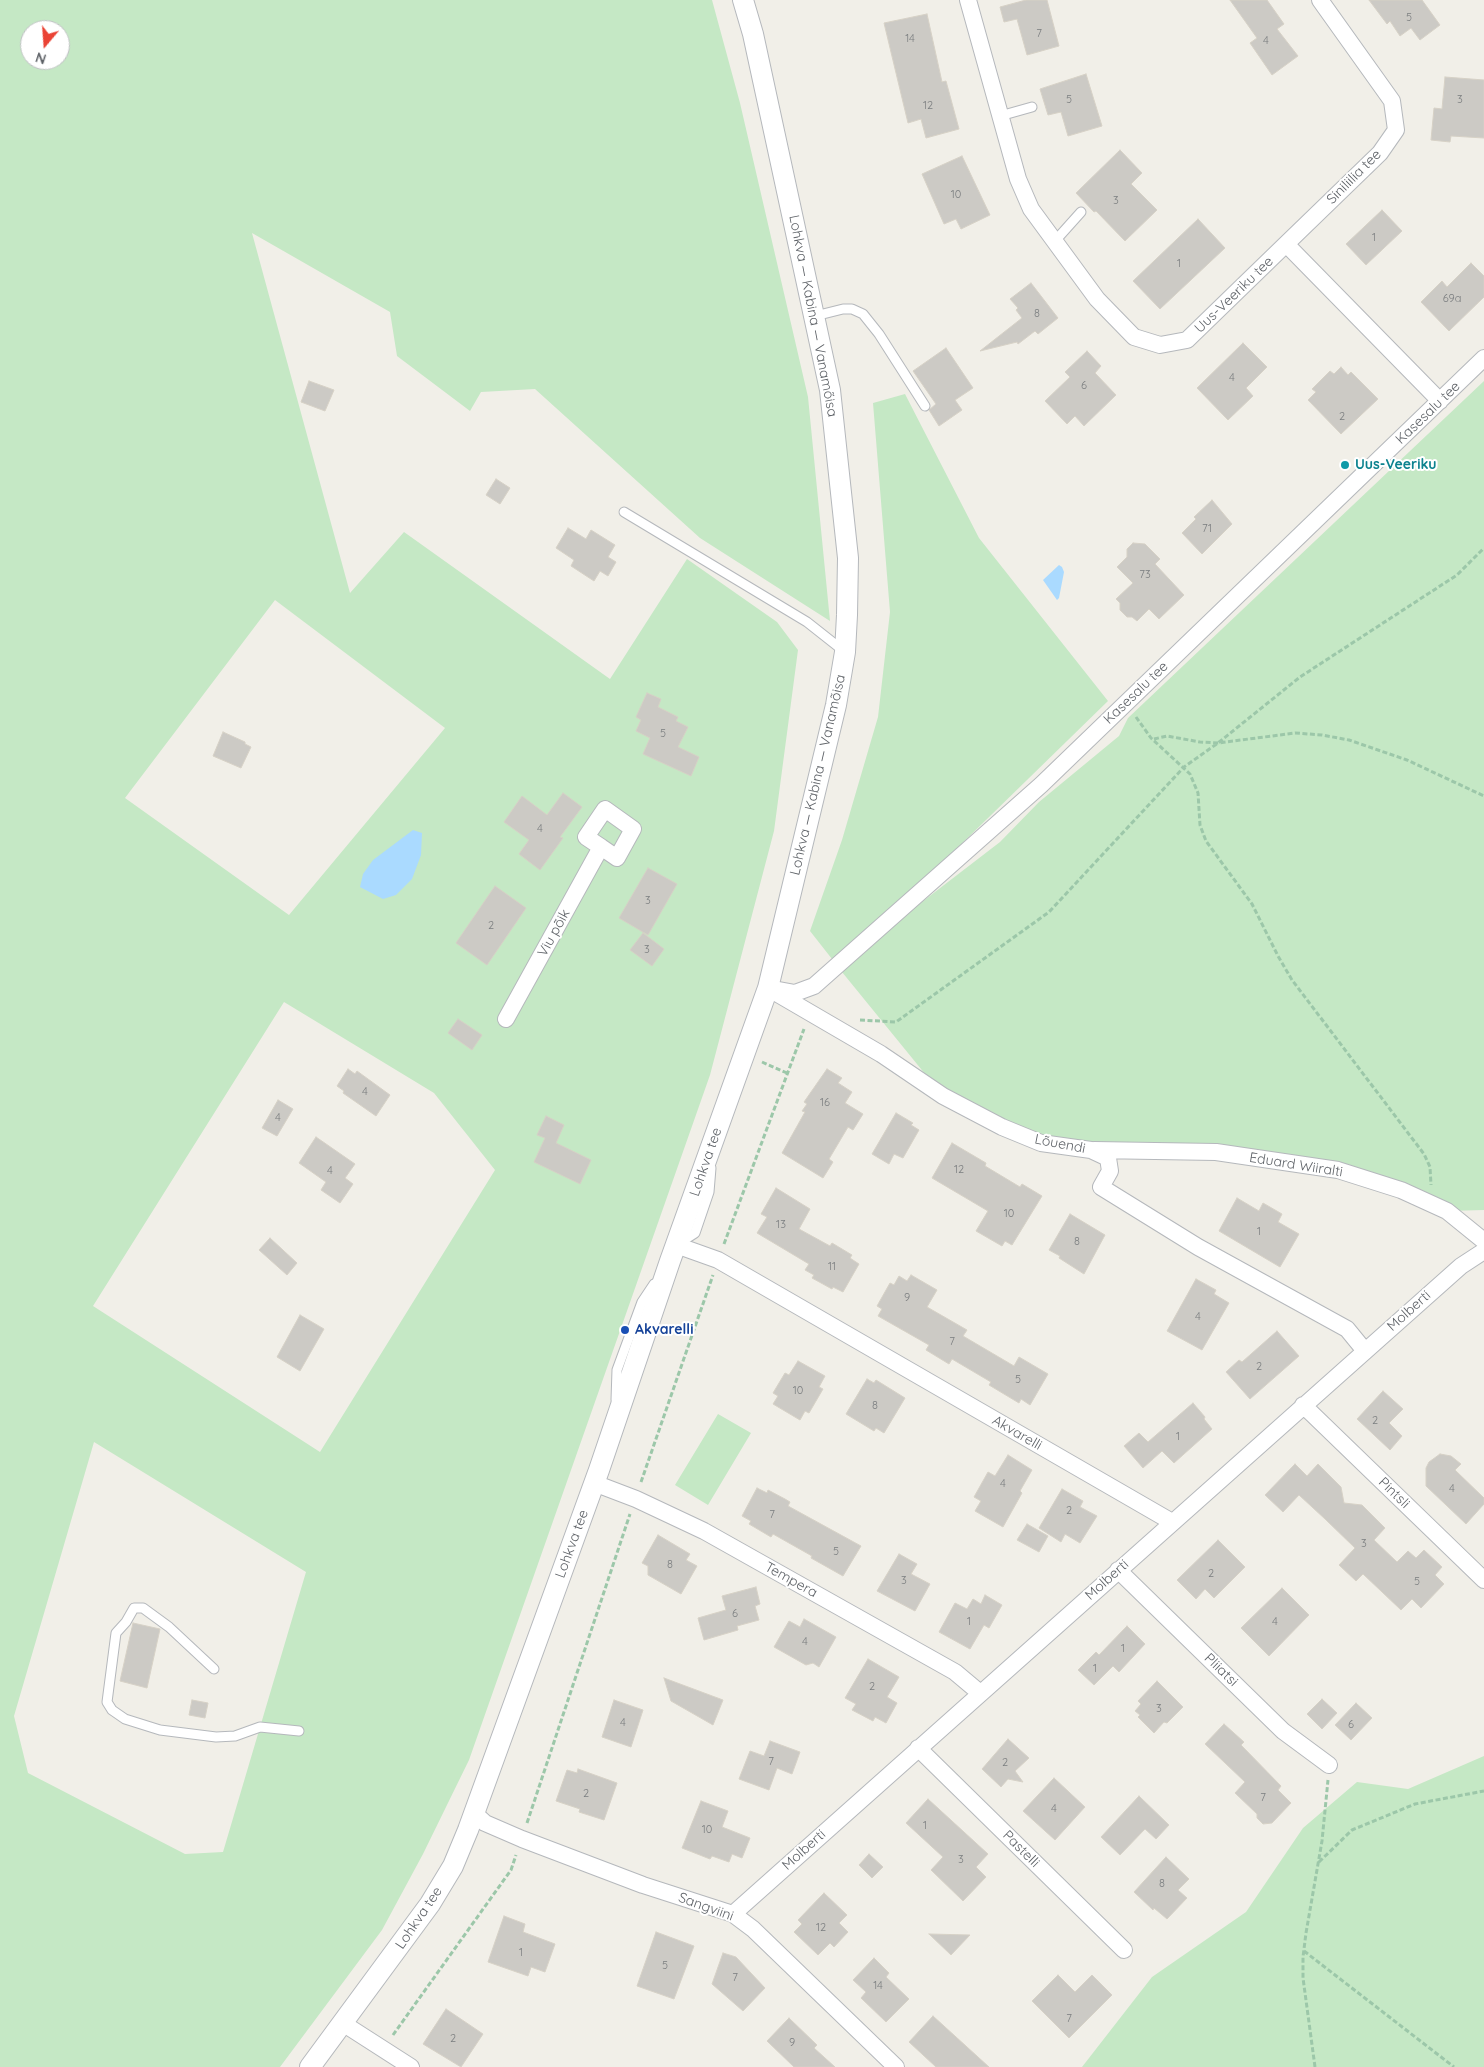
<!DOCTYPE html>
<html>
<head>
<meta charset="utf-8">
<style>
	body { margin:0 }
	#map { position:relative; width:1484px; height:2067px; overflow:hidden; background:#f1efe8; font-family:Quicksand,sans-serif }
	canvas { display:block }
	.north { position:absolute; left:20px; top:20px; width:50px; height:50px; box-sizing:border-box; background:#fff; border:1px solid #bfc1c3; border-radius:50%; rotate:198deg; font-size:14px; font-weight:700; line-height:20px; text-align:center; color:#5f6368 }
	.north::after { content:''; display:block; margin:auto; width:18px; height:22px; background:#ea4335; clip-path:polygon(50% 0,100% 100%,50% 72%,0 100%) }
</style>
</head>
<body>
<div id="map">
<canvas width="1484" height="2067"></canvas>
<div class="north">N</div>
</div>
<script>
const c = document.querySelector('canvas').getContext('2d');
c.lineJoin = 'round';
function fill(path, color) { c.fillStyle = color; c.fill(path, 'evenodd'); }
const toPath = rows => new Path2D(rows.map(r => 'M' + r).join(''));
function strokePath(path, color, width, dash) { c.strokeStyle = color; c.lineWidth = width; c.lineCap = dash ? 'butt' : 'round'; c.setLineDash(dash || []); c.stroke(path); }
function drawText(font, color, halo, rows, align = 'center') {
  c.font = font + ' Quicksand,sans-serif'; c.lineWidth = 4; c.setLineDash([]); c.textBaseline = 'middle'; c.strokeStyle = halo; c.fillStyle = color; for (const [text, x, y, turn = 0] of rows) {
    c.save(); c.translate(x, y); c.rotate((+turn || 0) * Math.PI / 180); c.textAlign = isNaN(turn) ? turn : align; if (halo) c.strokeText(text, 0, 0); c.fillText(text, 0, 0); c.restore();
  }
}
const green = toPath([
	[0,0,712,0,740,103,808,397,830,621,700,538,535,389,481,392,470,411,397,356,390,312,252,233,350,593,404,532,610,679,687,559,777,622,798,650,774,831,710,1075,469,1760,423,1854,382,1930,280,2067,0,2067],
	[30,30,60,30,60,60,30,60],
	[275,600,445,728,289,915,125,798],
	[284,1002,434,1093,495,1170,320,1452,93,1306],
	[94,1442,306,1572,223,1852,185,1854,28,1773,14,1716],
	[1484,381,1484,1210,1447,1211,1338,1170,1041,1143,943,1096,842,972,892,925,1000,842,1039,802,1119,736,1128,718],
	[905,394,979,538,1108,701,865,938,832,959,810,931,842,840,878,717,890,612,873,403],
	[718,1414,751,1433,708,1505,675,1485],
	[1484,1756,1484,2067,1082,2067,1152,1977,1246,1912,1303,1828,1357,1782,1408,1789]
]);
const water = toPath([
	[1059,565,1062,567,1064,572,1059,598,1057,600,1043,580],
	[413,830,422,833,421,855,412,879,396,895,383,899,360,887,363,874,373,860]
]);
const building = toPath([
	[1026,0,1047,0,1059,46,1027,55,1017,19,1004,22,1000,7,1026,0],
	[1230,0,1267,0,1284,24,1277,29,1298,56,1272,75,1250,43,1257,38,1230,0],
	[1369,0,1422,0,1440,25,1420,40,1411,28,1400,36,1390,21,1387,24,1369,0],
	[927,14,942,82,946,81,959,129,926,138,921,119,908,123,884,23,927,14],
	[1086,74,1102,126,1068,136,1061,112,1048,115,1040,89,1086,74],
	[1445,77,1484,80,1484,138,1451,136,1450,142,1431,140,1434,108,1442,109,1445,77],
	[1120,150,1142,173,1131,184,1157,210,1125,241,1096,211,1094,212,1076,193,1120,150],
	[962,156,990,215,961,229,956,219,944,224,922,174,962,156],
	[1382,210,1402,231,1366,265,1346,244,1382,210],
	[1198,219,1225,248,1160,309,1133,281,1198,219],
	[1471,263,1484,276,1484,297,1449,331,1421,302,1442,281,1447,287,1471,263],
	[1031,283,1058,318,1038,334,1035,331,1018,344,1017,342,980,351,1022,318,1016,310,1018,308,1010,299,1031,283],
	[1243,343,1267,367,1246,388,1253,396,1228,420,1197,388,1243,343],
	[946,348,973,388,955,400,962,410,939,426,929,410,936,404,913,371,946,348],
	[1087,351,1101,366,1095,373,1116,395,1084,426,1075,416,1067,424,1045,401,1070,377,1065,372,1087,351],
	[1341,367,1348,375,1351,372,1378,399,1341,434,1308,400,1316,392,1312,389,1330,371,1334,374,1341,367],
	[309,381,334,390,325,411,301,402,309,381],
	[496,479,510,488,500,504,486,495,496,479],
	[1212,500,1232,524,1202,554,1182,533,1196,519,1194,517,1212,500],
	[568,528,586,539,591,530,615,545,608,557,616,562,608,576,600,571,594,581,571,566,574,560,556,548,568,528],
	[1133,543,1145,544,1160,559,1155,564,1184,595,1159,619,1149,609,1137,621,1132,617,1127,617,1120,610,1120,603,1116,599,1133,583,1117,567,1127,557,1127,549,1133,543],
	[647,693,661,699,658,707,678,717,676,721,688,727,678,747,699,757,691,776,643,754,650,738,636,731,641,720,636,717,647,693],
	[223,732,245,742,245,744,251,747,241,768,213,756,223,732],
	[563,793,582,807,560,837,563,838,540,870,519,854,529,840,504,822,522,796,547,815,563,793],
	[648,868,677,884,648,935,619,918,648,868],
	[495,886,526,908,487,965,456,943,495,886],
	[643,933,664,949,652,966,630,950,643,933],
	[458,1019,482,1035,472,1050,448,1033,458,1019],
	[348,1069,355,1074,357,1071,390,1095,376,1116,343,1093,344,1091,337,1086,348,1069],
	[827,1069,842,1078,838,1083,852,1092,845,1103,863,1114,853,1130,848,1127,829,1159,833,1162,823,1178,782,1153,805,1112,802,1111,807,1104,804,1102,827,1069],
	[278,1100,293,1109,277,1136,262,1128,278,1100],
	[896,1113,913,1123,911,1125,919,1130,903,1158,894,1154,889,1164,872,1154,896,1113],
	[546,1116,564,1125,556,1143,591,1160,580,1184,534,1162,545,1138,537,1135,546,1116],
	[316,1137,355,1164,345,1178,353,1184,340,1203,321,1190,326,1182,299,1163,316,1137],
	[952,1143,986,1163,985,1166,1020,1187,1022,1184,1042,1196,1012,1245,1005,1241,1002,1246,976,1231,988,1211,932,1178,952,1143],
	[776,1188,810,1209,799,1229,830,1246,832,1243,852,1255,850,1258,859,1264,843,1292,833,1287,832,1289,812,1278,814,1275,805,1270,809,1264,757,1233,767,1217,761,1214,776,1188],
	[1237,1198,1259,1211,1263,1203,1282,1214,1278,1222,1299,1234,1280,1267,1219,1231,1237,1198],
	[1070,1214,1105,1235,1084,1274,1059,1258,1060,1256,1049,1250,1070,1214],
	[270,1238,297,1263,287,1275,259,1250,270,1238],
	[911,1275,937,1290,927,1307,967,1330,963,1336,1014,1366,1019,1357,1048,1374,1030,1405,1021,1399,1019,1403,989,1385,991,1382,952,1359,949,1364,926,1350,929,1345,878,1316,882,1309,877,1306,890,1283,894,1285,899,1276,907,1281,911,1275],
	[1196,1279,1216,1290,1214,1294,1229,1303,1202,1350,1167,1331,1196,1279],
	[300,1315,324,1329,300,1371,277,1357,300,1315],
	[1277,1331,1299,1356,1250,1399,1226,1372,1239,1360,1242,1362,1277,1331],
	[798,1361,825,1376,819,1387,823,1389,809,1413,805,1411,800,1420,773,1404,778,1396,773,1393,785,1373,789,1375,798,1361],
	[867,1379,874,1383,876,1380,905,1398,884,1433,876,1428,874,1431,846,1414,867,1379],
	[1383,1391,1403,1409,1389,1423,1402,1436,1390,1450,1357,1419,1383,1391],
	[1193,1403,1205,1417,1204,1419,1212,1429,1174,1463,1162,1451,1143,1468,1124,1446,1139,1433,1148,1442,1193,1403],
	[1440,1454,1451,1456,1461,1464,1455,1470,1484,1498,1484,1504,1466,1524,1426,1486,1426,1468,1429,1462,1440,1454],
	[1008,1455,1032,1470,1020,1491,1022,1493,1003,1527,975,1511,981,1501,974,1497,988,1472,995,1476,1008,1455],
	[1295,1464,1307,1476,1318,1464,1341,1487,1344,1503,1362,1505,1385,1528,1374,1540,1397,1562,1408,1551,1416,1558,1424,1550,1442,1567,1435,1575,1444,1584,1421,1608,1412,1599,1401,1610,1363,1574,1356,1581,1339,1565,1355,1548,1325,1519,1299,1495,1283,1512,1265,1495,1295,1464],
	[757,1488,767,1493,768,1490,785,1499,790,1502,788,1506,861,1546,843,1576,811,1558,812,1556,773,1534,771,1537,749,1524,751,1521,742,1516,757,1488],
	[1062,1489,1083,1501,1080,1507,1097,1516,1080,1543,1065,1534,1061,1542,1039,1528,1062,1489],
	[1027,1524,1048,1536,1039,1552,1017,1540,1027,1524],
	[658,1535,690,1554,686,1560,697,1566,681,1594,648,1575,648,1566,642,1563,658,1535],
	[1218,1540,1245,1567,1214,1598,1205,1589,1196,1599,1177,1580,1218,1540],
	[899,1554,917,1564,911,1574,930,1584,915,1611,877,1591,899,1554],
	[756,1587,760,1604,755,1606,759,1620,737,1626,738,1630,704,1640,698,1618,726,1610,722,1596,756,1587],
	[1282,1588,1309,1615,1269,1656,1241,1628,1282,1588],
	[985,1595,1002,1605,989,1628,984,1625,970,1649,939,1632,955,1603,967,1609,973,1599,981,1604,985,1595],
	[804,1619,836,1637,819,1667,813,1663,806,1665,774,1647,789,1621,800,1627,804,1619],
	[133,1623,160,1629,147,1688,120,1681,133,1623],
	[1127,1626,1145,1644,1119,1672,1113,1666,1094,1685,1078,1670,1096,1652,1099,1655,1127,1626],
	[868,1659,899,1677,887,1697,897,1703,886,1723,875,1717,873,1721,852,1710,856,1704,845,1698,868,1659],
	[664,1678,723,1700,713,1725,671,1701,664,1678],
	[1157,1681,1183,1707,1167,1723,1164,1722,1154,1733,1138,1717,1140,1715,1135,1711,1141,1704,1138,1701,1157,1681],
	[1322,1699,1337,1713,1322,1729,1307,1714,1322,1699],
	[192,1700,208,1703,205,1718,189,1715,192,1700],
	[614,1700,643,1710,631,1747,602,1737,614,1700],
	[1356,1703,1372,1718,1351,1740,1335,1725,1356,1703],
	[1224,1724,1244,1742,1241,1745,1281,1786,1278,1790,1291,1803,1272,1823,1263,1824,1257,1818,1257,1814,1235,1793,1245,1782,1205,1744,1224,1724],
	[1008,1739,1029,1758,1015,1771,1023,1782,1008,1779,1001,1787,982,1769,1008,1739],
	[770,1741,800,1752,792,1774,777,1768,769,1790,739,1779,750,1751,764,1756,770,1741],
	[578,1769,617,1783,604,1820,579,1812,580,1809,556,1801,567,1770,577,1773,578,1769],
	[1054,1778,1085,1807,1055,1840,1023,1811,1054,1778],
	[1139,1796,1169,1825,1156,1839,1145,1829,1120,1855,1101,1837,1139,1796],
	[928,1799,988,1854,976,1867,986,1877,963,1901,931,1870,943,1857,906,1823,928,1799],
	[701,1801,728,1811,722,1827,750,1838,742,1858,732,1854,729,1862,712,1856,710,1859,682,1848,701,1801],
	[869,1854,883,1867,872,1878,859,1865,869,1854],
	[1166,1857,1189,1879,1178,1890,1187,1898,1167,1919,1154,1908,1153,1910,1134,1892,1166,1857],
	[824,1893,847,1915,839,1923,848,1932,834,1947,830,1943,818,1955,794,1932,802,1924,798,1920,824,1893],
	[504,1916,525,1924,523,1932,555,1944,545,1972,531,1967,528,1976,488,1962,504,1916],
	[656,1932,694,1946,674,1999,637,1986,656,1932],
	[929,1934,970,1935,951,1955,929,1934],
	[723,1953,736,1957,765,1988,743,2011,712,1984,723,1953],
	[874,1958,889,1973,886,1977,909,1999,886,2022,861,1998,866,1992,853,1980,874,1958],
	[1058,1975,1075,1992,1092,1975,1112,1995,1069,2038,1032,2001,1058,1975],
	[446,2009,483,2034,461,2067,423,2044,446,2009],
	[933,2016,989,2067,936,2067,909,2042,933,2016],
	[789,2018,817,2045,814,2048,835,2067,794,2067,767,2041,789,2018]
]);
const path = toPath([
	[1136,717,1151,738,1190,774,1198,793,1200,825,1206,841,1252,904,1278,956,1292,980,1424,1154,1430,1167,1431,1185],
	[1154,739,1167,736,1200,742,1218,743,1295,733,1322,735,1349,740,1407,760,1484,796],
	[860,1020,896,1022,1049,912,1184,767,1218,743,1300,677,1457,575,1484,548],
	[762,1062,787,1073],
	[724,1244,804,1029],
	[641,1482,713,1275],
	[527,1823,630,1514],
	[1319,1862,1352,1830,1415,1804,1484,1791],
	[1304,1951,1454,2067],
	[393,2035,511,1870,516,1855],
	[1315,2067,1303,1978,1303,1957,1306,1933,1322,1841,1328,1780]
]);
const service = toPath([
	[1000,116,1032,107],
	[1055,241,1081,212],
	[815,316,843,309,852,309,863,314,879,334,925,406],
	[624,512,807,622,845,652],
	[681,1242,695,1233,709,1192,711,1168],
	[616,1400,617,1370,642,1302,654,1284],
	[214,1669,169,1627,143,1608,134,1608,126,1622,116,1633,107,1702,112,1710,125,1719,160,1730,216,1737,235,1736,260,1727,299,1731]
]);
const minor = toPath([
	[968,0,1018,179,1031,209,1097,299,1134,337,1160,345,1187,340,1286,244,1440,401],
	[1286,244,1380,153,1396,130,1392,101,1320,0],
	[768,988,795,993,814,986,1041,785,1484,358],
	[778,994,881,1054,943,1096,1002,1127,1041,1143,1091,1150,1108,1158,1110,1171,1101,1187,1198,1247,1347,1329,1365,1351],
	[506,1019,601,847,586,837,605,809,633,829,617,858,601,847],
	[1094,1150,1216,1152,1338,1170,1401,1190,1447,1211,1484,1241],
	[676,1245,718,1260,1172,1522],
	[1303,1405,1484,1580],
	[594,1483,636,1499,704,1531,955,1672,980,1693],
	[1118,1570,1283,1731,1329,1765],
	[918,1748,1124,1950],
	[474,1813,485,1823,522,1839,643,1885,733,1914,753,1929,896,2067],
	[733,1914,1461,1266,1484,1251],
	[344,2024,411,2067]
]);
const tertiary = toPath([
	[310,2067,430,1904,453,1866,468,1830,599,1470,670,1261,768,988,836,705,845,652,847,615,848,558,830,390,753,34,743,0]
]);
const markers = [
	[1345,465,5,"#0f9aa8"],
	[625,1330,5,"#1a4fb4"]
];
const numberNames = [
	["5",1409,18],
	["7",1039,34],
	["14",910,39],
	["4",1266,41],
	["5",1069,100],
	["3",1460,100],
	["12",928,106],
	["10",956,195],
	["3",1116,201],
	["1",1374,238],
	["1",1179,264],
	["69a",1452,299],
	["8",1037,314],
	["4",1232,378],
	["6",1084,386],
	["2",1342,417],
	["71",1207,529],
	["73",1145,575],
	["5",663,734],
	["4",540,829],
	["3",648,901],
	["2",491,926],
	["3",647,950],
	["4",365,1092],
	["16",825,1103],
	["4",278,1118],
	["12",959,1170],
	["4",330,1171],
	["10",1009,1214],
	["13",781,1225],
	["1",1259,1232],
	["8",1077,1242],
	["11",832,1267],
	["9",907,1298],
	["4",1198,1317],
	["7",952,1342],
	["2",1259,1367],
	["5",1018,1380],
	["10",798,1391],
	["8",875,1406],
	["2",1375,1421],
	["1",1178,1437],
	["4",1003,1484],
	["4",1452,1489],
	["2",1069,1511],
	["7",772,1515],
	["3",1364,1544],
	["5",836,1552],
	["8",670,1565],
	["2",1211,1574],
	["3",904,1581],
	["5",1417,1582],
	["6",735,1614],
	["1",969,1622],
	["4",1275,1622],
	["4",805,1642],
	["1",1123,1649],
	["1",1095,1669],
	["2",872,1687],
	["3",1159,1709],
	["4",623,1723],
	["6",1351,1725],
	["7",771,1762],
	["2",1005,1763],
	["2",586,1794],
	["7",1263,1798],
	["4",1054,1809],
	["1",925,1826],
	["10",707,1830],
	["3",961,1860],
	["8",1162,1884],
	["12",821,1928],
	["1",521,1953],
	["5",665,1966],
	["7",735,1978],
	["14",878,1986],
	["7",1069,2019],
	["2",453,2039],
	["9",792,2043]
];
const streetNames = [
	["Siniliilia tee",1354,177,-45],
	["Uus-Veeriku tee",1234,295,-44],
	["Lohkva — Kabina — Vanamõisa",813,316,79],
	["Kasesalu tee",1428,413,-44],
	["Kasesalu tee",1136,693,-44],
	["Lohkva — Kabina — Vanamõisa",818,775,-77],
	["Viu põik",554,933,-61],
	["Lõuendi",1060,1144,11],
	["Lohkva tee",706,1162,-71],
	["Eduard Wiiralti",1296,1165,9],
	["Molberti",1409,1311,-42],
	["Akvarelli",1017,1433,30],
	["Pintsli",1394,1493,44],
	["Lohkva tee",572,1544,-70],
	["Tempera",791,1580,29],
	["Molberti",1107,1580,-42],
	["Pliiatsi",1221,1670,44],
	["Pastelli",1021,1849,45],
	["Molberti",804,1850,-42],
	["Sangviini",706,1907,20],
	["Lohkva tee",419,1918,-56]
];
const cultureNames = [
	["Uus-Veeriku",1355,465]
];
const transitNames = [
	["Akvarelli",635,1330]
];
fill(green, '#c5e8c5');
fill(water, '#aadaff');
fill(building, '#cccac5');
strokePath(building, '#d6d1c6', 1);
strokePath(service, '#b5b8bc', 11);
strokePath(minor, '#b5b8bc', 18);
strokePath(tertiary, '#b5b8bc', 22);
strokePath(path, '#9cc7a9', 3, [5, 2.5]);
strokePath(service, '#fff', 9);
strokePath(minor, '#fff', 16);
strokePath(tertiary, '#fff', 20);
for (const [x, y, r, color] of markers) { const dot = new Path2D(); dot.arc(x, y, r, 0, 2 * Math.PI); c.fillStyle = color; c.fill(dot); strokePath(dot, '#fff', 2); }
drawText('11px', '#7a7d7f', null, numberNames);
drawText('14px', '#5f6368', '#fff', streetNames);
drawText('bold 14px', '#0d838f', '#fff', cultureNames, 'left');
drawText('bold 14px', '#164399', '#fff', transitNames, 'left');
</script>
</body>
</html>
